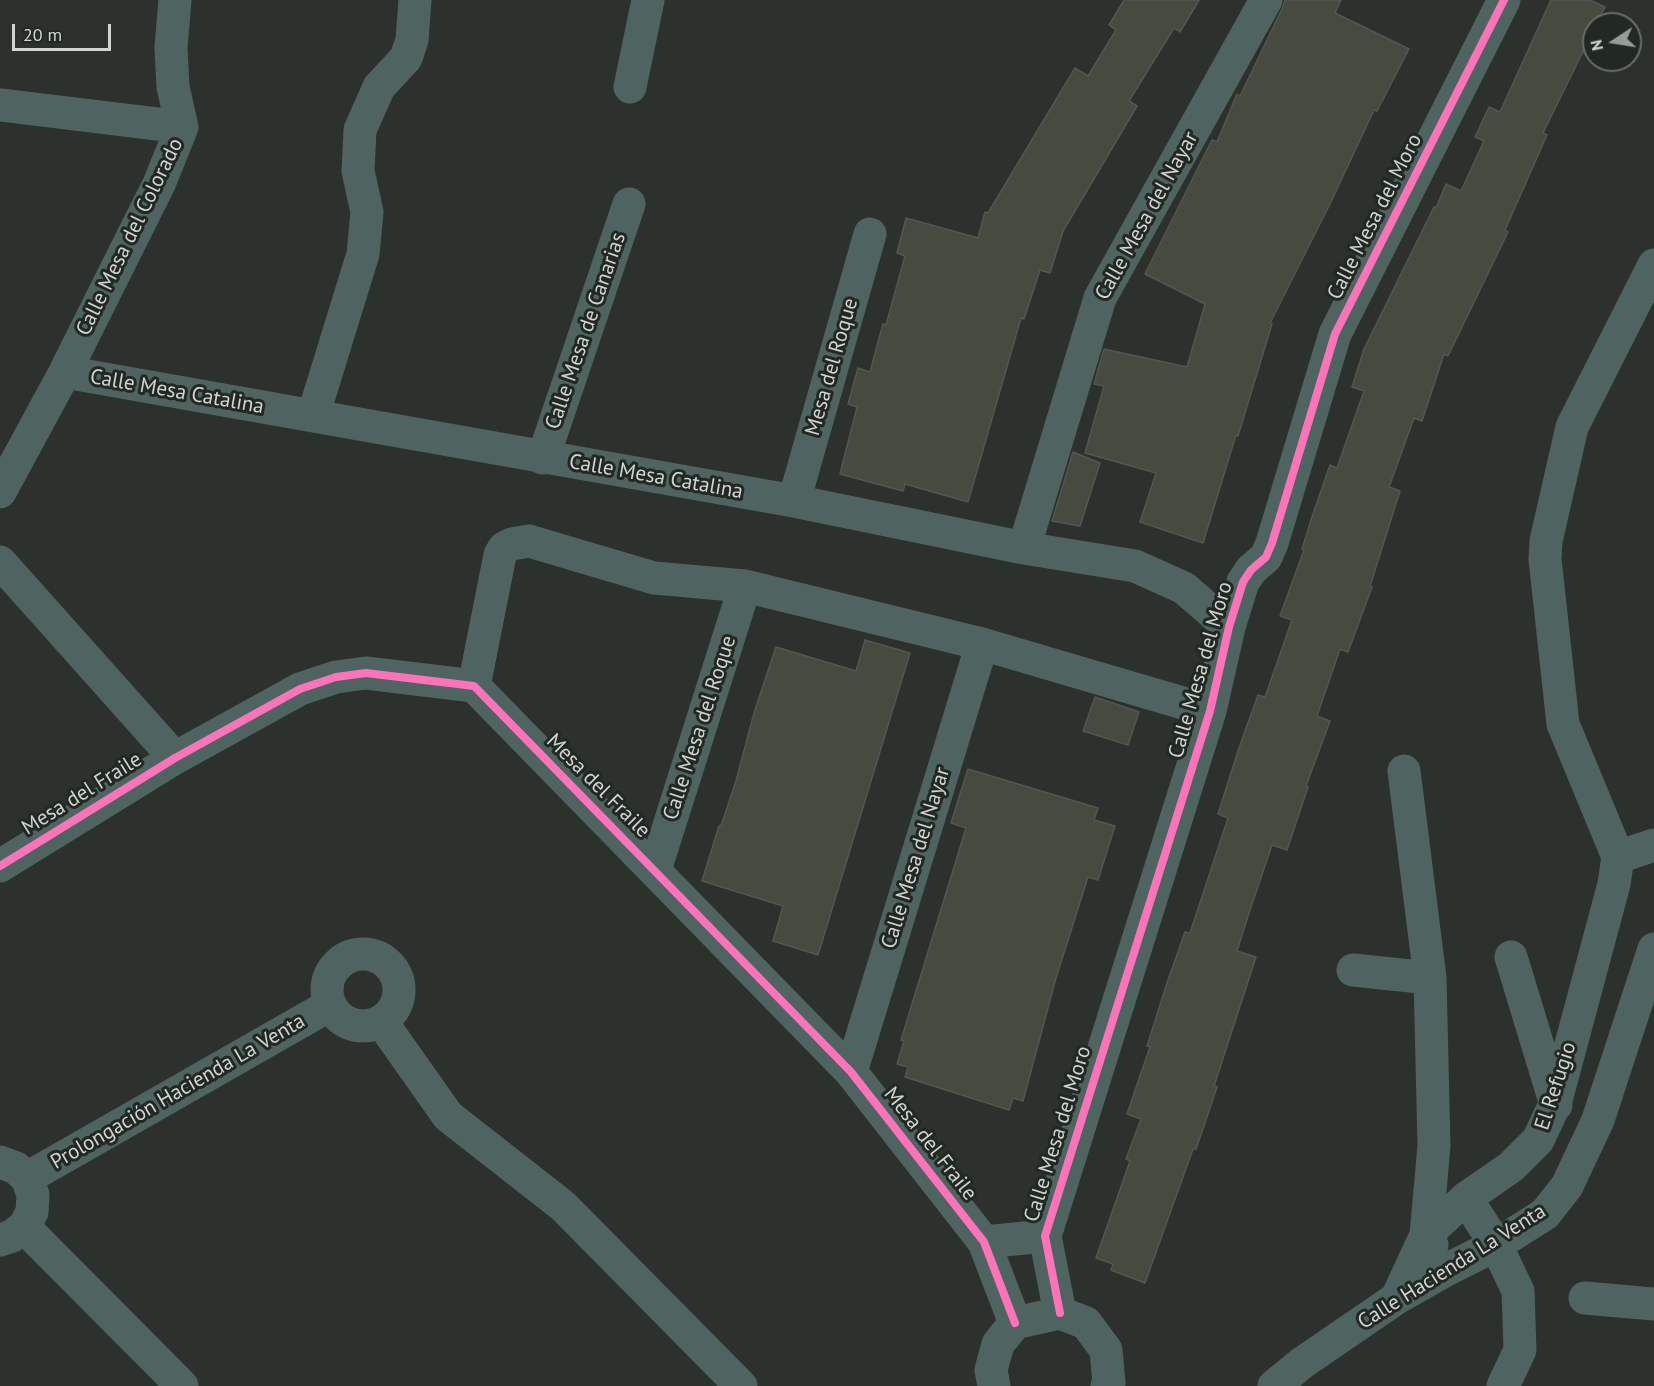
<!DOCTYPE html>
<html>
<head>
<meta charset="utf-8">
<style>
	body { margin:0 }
	#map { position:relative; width:1654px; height:1386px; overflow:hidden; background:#2d312e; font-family:"PT Sans",sans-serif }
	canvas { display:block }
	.north { position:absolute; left:1582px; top:12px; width:60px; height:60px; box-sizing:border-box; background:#222823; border:2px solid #686d69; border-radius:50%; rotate:258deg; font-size:16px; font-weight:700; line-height:24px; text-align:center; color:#d1d5d2 }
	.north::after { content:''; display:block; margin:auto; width:21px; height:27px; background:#989c99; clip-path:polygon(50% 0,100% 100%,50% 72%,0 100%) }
	.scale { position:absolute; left:12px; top:24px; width:99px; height:27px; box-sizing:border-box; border:3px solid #d1d5d2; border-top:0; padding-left:8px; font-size:18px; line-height:21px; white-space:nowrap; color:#d1d5d2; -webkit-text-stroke:4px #222823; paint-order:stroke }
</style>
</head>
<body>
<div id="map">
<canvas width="1654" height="1386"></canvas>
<div class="north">N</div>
<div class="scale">20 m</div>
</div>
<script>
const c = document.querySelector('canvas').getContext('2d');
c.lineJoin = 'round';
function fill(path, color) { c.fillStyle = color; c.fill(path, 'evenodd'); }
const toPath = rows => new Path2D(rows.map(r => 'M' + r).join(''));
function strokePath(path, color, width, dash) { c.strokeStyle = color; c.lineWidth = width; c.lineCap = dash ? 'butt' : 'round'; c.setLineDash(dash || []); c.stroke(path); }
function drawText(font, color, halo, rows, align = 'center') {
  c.font = font + ' "PT Sans",sans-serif'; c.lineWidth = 6; c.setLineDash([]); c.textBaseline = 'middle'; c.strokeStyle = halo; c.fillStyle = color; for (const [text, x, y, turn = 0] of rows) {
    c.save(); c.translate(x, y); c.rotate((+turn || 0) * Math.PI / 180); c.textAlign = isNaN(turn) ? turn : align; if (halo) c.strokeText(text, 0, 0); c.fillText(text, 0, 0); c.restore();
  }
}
const building = toPath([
	[1124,0,1199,0,1180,32,1174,28,1129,101,1137,106,1063,231,1050,273,1040,270,1024,319,1021,318,968,502,905,484,903,491,840,474,857,407,848,404,858,368,870,372,883,324,886,325,905,256,897,253,906,218,978,238,985,212,988,213,1075,68,1088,76,1116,30,1109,25,1124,0],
	[1285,0,1341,0,1335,13,1409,49,1377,111,1374,110,1329,206,1270,323,1272,324,1238,436,1236,435,1203,543,1140,522,1156,473,1085,453,1104,386,1094,384,1104,349,1187,367,1205,304,1145,274,1212,140,1217,142,1237,94,1240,96,1282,9,1285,0],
	[1551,0,1590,0,1605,7,1596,24,1594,24,1594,29,1543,133,1547,135,1505,230,1508,232,1448,356,1444,354,1422,421,1414,418,1389,487,1400,491,1370,586,1372,587,1348,652,1340,649,1317,716,1330,721,1306,786,1308,787,1287,850,1272,845,1248,916,1237,951,1256,957,1214,1086,1217,1087,1206,1120,1196,1149,1193,1149,1145,1283,1111,1270,1113,1264,1096,1258,1130,1161,1126,1159,1141,1119,1127,1114,1150,1047,1147,1046,1167,983,1185,932,1190,933,1228,818,1218,814,1239,748,1258,695,1265,697,1292,620,1280,616,1304,550,1302,549,1312,517,1330,465,1337,468,1364,391,1352,387,1364,349,1434,207,1436,208,1446,184,1461,191,1484,141,1475,137,1489,107,1500,112,1551,0],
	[1073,452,1100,463,1080,526,1052,521,1073,452],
	[865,640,910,653,818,955,773,941,783,906,702,881,719,826,721,826,736,781,754,713,776,647,856,671,865,640],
	[1095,697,1139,712,1128,745,1083,731,1095,697],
	[968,769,1098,808,1094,820,1115,826,1098,880,1088,877,1056,978,1023,1101,1013,1098,1009,1110,905,1077,908,1067,897,1064,904,1041,901,1040,966,828,951,823,968,769]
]);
const minor = toPath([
	[630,87,648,0],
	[0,105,182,127],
	[65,372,794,501,1024,548,1135,566,1184,588,1229,627],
	[313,416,363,254,367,212,358,171,360,130,379,87,406,58,412,40,415,0],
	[543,458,629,204],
	[0,492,65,372,159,184,182,127,173,87,171,47,175,0],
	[794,501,870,234],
	[1024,548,1100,298,1266,0],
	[0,562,175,758],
	[474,686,500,555,504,548,512,544,529,541,654,578,745,586,982,644,1210,711],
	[1404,771,1430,978,1434,1146,1426,1235,1432,1245],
	[1618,857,1563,724,1545,559,1546,541,1572,427,1654,265],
	[1618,857,1654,845],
	[0,866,175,758,300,689,336,677,366,673,474,686,851,1072,984,1242,1015,1323],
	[655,870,745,586],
	'327 990a36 36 0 1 1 72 0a36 36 0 1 1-72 0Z',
	[1511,957,1556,1105],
	[1353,970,1430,978],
	[381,1021,448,1116,563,1206,741,1386],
	[851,1072,982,644],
	[0,1162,16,1168,27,1178,33,1195,32,1212,24,1227,12,1236,0,1240],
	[27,1178,330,1005],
	[1466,1198,1496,1245,1518,1291,1520,1350,1503,1386],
	[24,1227,182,1386],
	[984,1242,1045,1236],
	[1397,1298,1426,1235,1466,1198,1511,1167,1538,1140,1555,1104,1614,884,1618,857],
	[1585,1298,1654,1304],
	[1060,1313,1045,1236,1210,711,1229,627,1243,582,1251,570,1266,557,1272,543,1335,334,1504,0],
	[994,1386,991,1370,998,1344,1015,1323,1060,1313,1086,1323,1106,1350,1109,1383,1107,1386],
	[1274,1386,1302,1363,1397,1298,1448,1269,1496,1245,1545,1214,1567,1186,1598,1120,1654,949]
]);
const cycleway = toPath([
	[0,866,175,758,300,689,336,677,366,673,474,686,851,1072,984,1242,1015,1323],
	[1060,1313,1045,1236,1210,711,1229,627,1243,582,1251,570,1266,557,1272,543,1335,334,1504,0]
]);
const streetNames = [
	["Calle Mesa del Nayar",1147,216,-61],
	["Calle Mesa del Moro",1375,217,-63],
	["Calle Mesa del Colorado",130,237,-64],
	["Calle Mesa de Canarias",586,331,-71],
	["Mesa del Roque",832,367,-74],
	["Calle Mesa Catalina",177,392,10],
	["Calle Mesa Catalina",656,477,10],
	["Calle Mesa del Moro",1201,670,-74],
	["Calle Mesa del Roque",700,728,-72],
	["Mesa del Fraile",598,786,45],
	["Mesa del Fraile",82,794,-32],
	["Calle Mesa del Nayar",916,858,-73],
	["El Refugio",1556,1086,-72],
	["Prolongación Hacienda La Venta",178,1092,-30],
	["Calle Mesa del Moro",1058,1134,-73],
	["Mesa del Fraile",930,1144,52],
	["Calle Hacienda La Venta",1452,1267,-32]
];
fill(building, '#464a3f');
strokePath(building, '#545653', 1.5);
strokePath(minor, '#4f6460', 33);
strokePath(cycleway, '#fb73b8', 8);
drawText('21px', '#d1d5d2', '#222823', streetNames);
</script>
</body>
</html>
